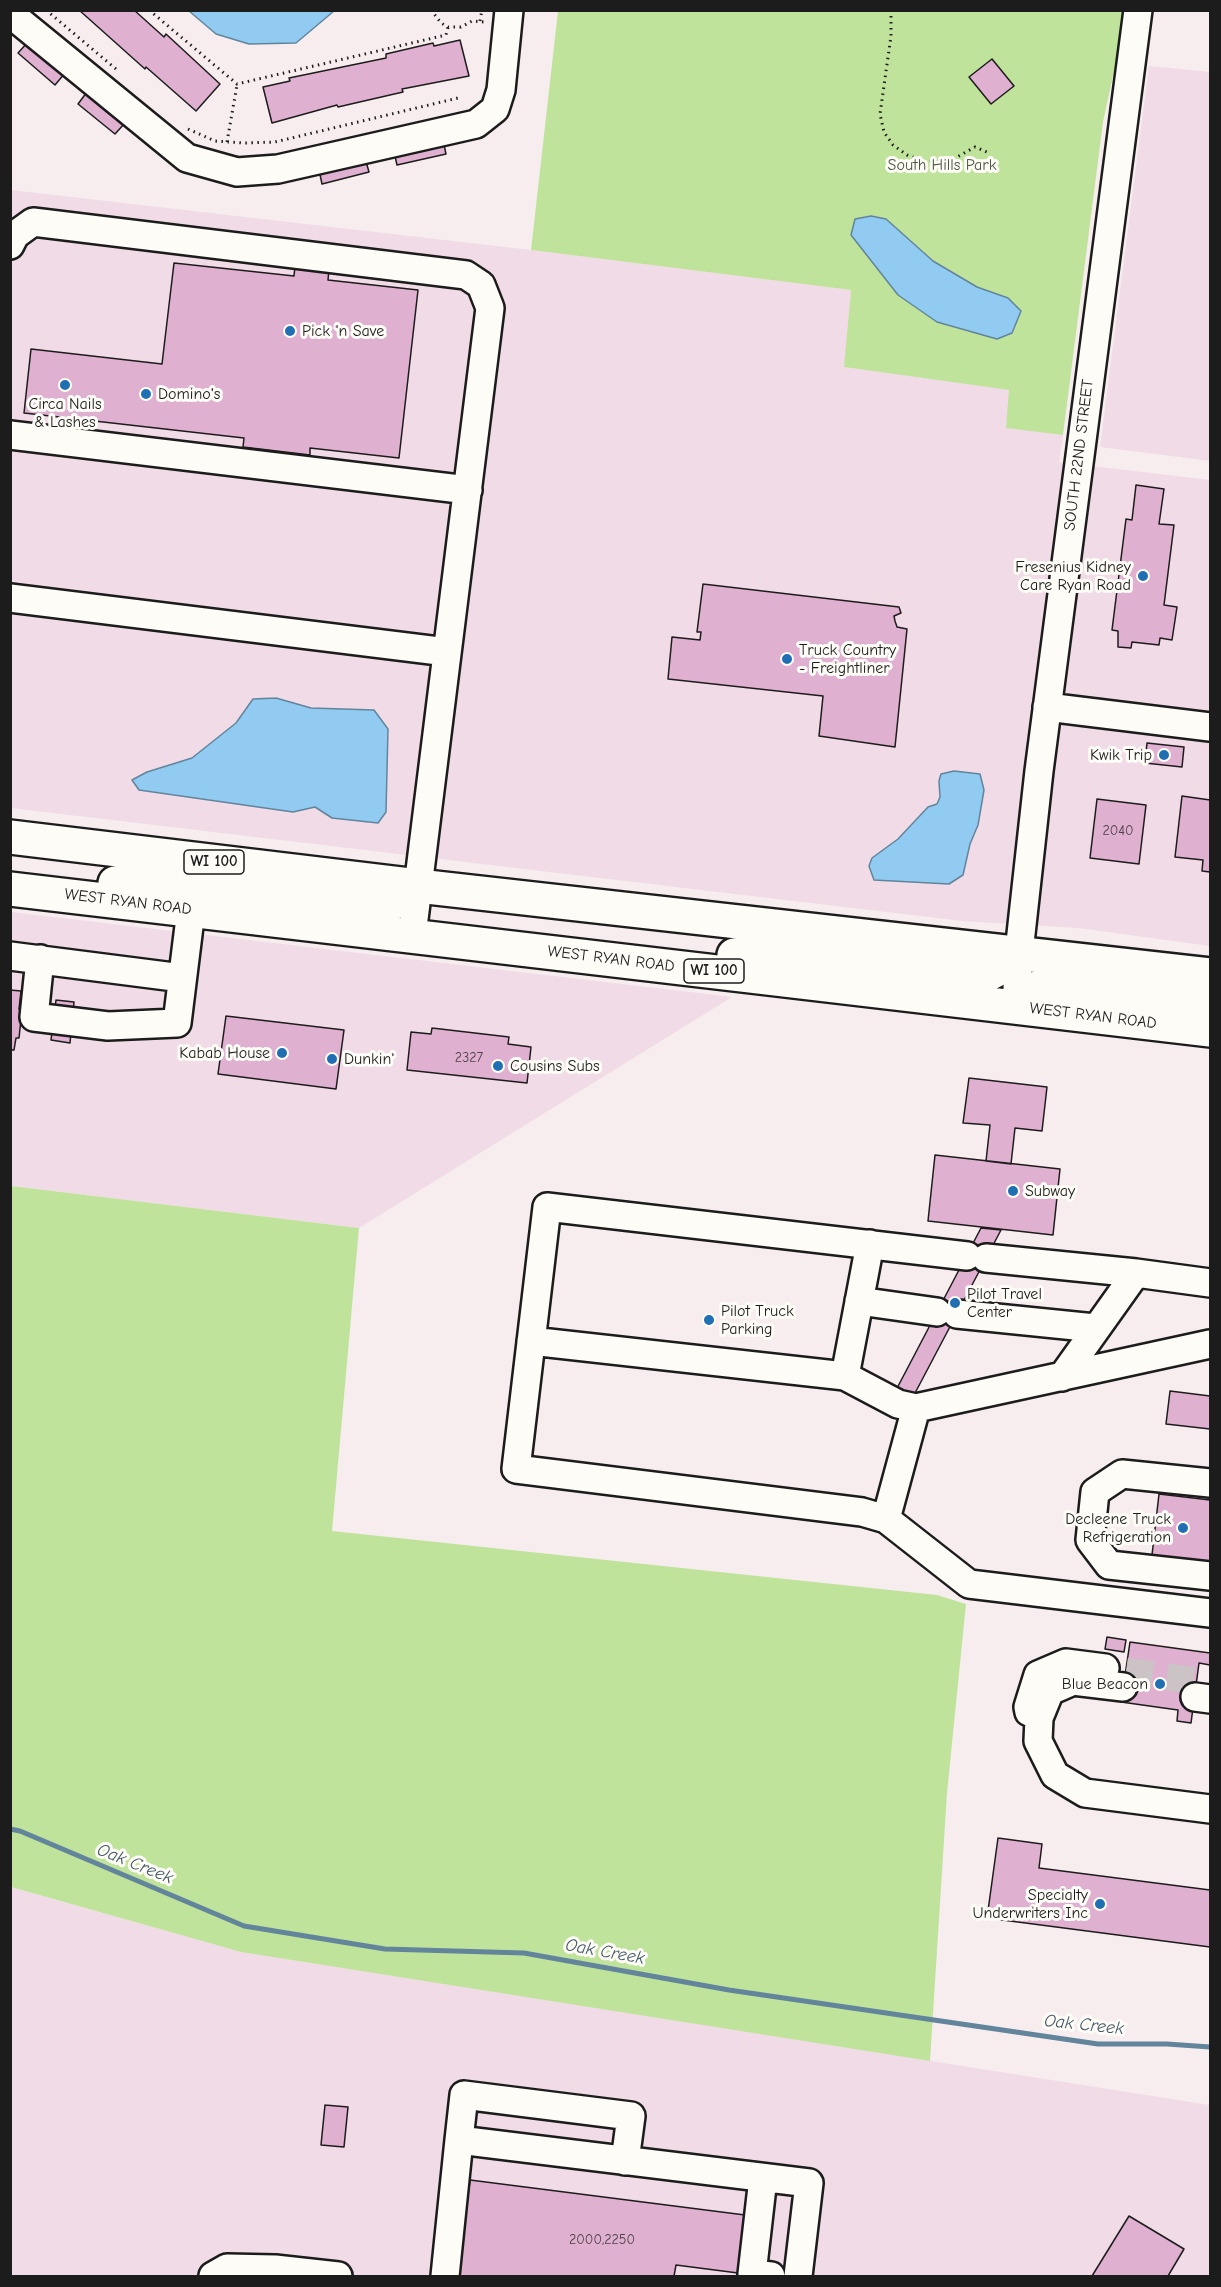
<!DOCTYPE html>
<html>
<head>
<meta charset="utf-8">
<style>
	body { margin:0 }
	#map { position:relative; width:1221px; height:2287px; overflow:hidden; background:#f7edef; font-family:"Comic Neue",sans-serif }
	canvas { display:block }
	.frame { position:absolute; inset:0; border:12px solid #1c1c1c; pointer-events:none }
</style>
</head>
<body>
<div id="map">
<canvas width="1221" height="2287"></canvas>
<div class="frame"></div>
</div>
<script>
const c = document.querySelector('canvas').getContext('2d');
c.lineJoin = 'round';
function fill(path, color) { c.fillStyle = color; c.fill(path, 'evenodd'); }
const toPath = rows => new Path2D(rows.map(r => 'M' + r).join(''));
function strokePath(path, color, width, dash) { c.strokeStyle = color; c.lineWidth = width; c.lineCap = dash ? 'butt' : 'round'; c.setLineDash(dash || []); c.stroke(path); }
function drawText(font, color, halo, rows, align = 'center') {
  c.font = font + ' "Comic Neue",sans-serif'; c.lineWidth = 6; c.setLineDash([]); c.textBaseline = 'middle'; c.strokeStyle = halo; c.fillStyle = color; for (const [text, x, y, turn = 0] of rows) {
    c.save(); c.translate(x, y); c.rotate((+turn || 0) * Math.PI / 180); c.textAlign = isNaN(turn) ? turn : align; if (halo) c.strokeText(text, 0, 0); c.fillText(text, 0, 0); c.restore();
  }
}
const built = toPath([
	[1149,66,1210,72,1210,461,1100,447],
	[11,190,531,250,851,290,845,367,1010,390,1006,427,1063,435,1059,462,1210,480,1210,946,1078,928,962,921,11,808],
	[11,912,732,997,359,1228,11,1186],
	[10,1887,241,1952,1210,2105,1210,2276,11,2276]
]);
const green = toPath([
	[558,11,1127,11,1103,122,1063,435,1006,428,1009,390,844,367,851,290,531,250],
	[11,1186,359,1228,332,1531,937,1595,966,1604,947,1793,930,2061,241,1952,11,1887]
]);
const water = toPath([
	[189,11,334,11,296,43,249,44,216,34,189,11],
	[871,216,886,219,933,261,977,287,1008,298,1021,311,1012,333,997,339,937,322,898,295,851,235,855,219,871,216],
	[276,698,311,708,374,710,388,729,386,812,378,823,332,818,315,807,293,812,139,790,132,780,147,772,192,758,236,723,253,699,276,698],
	[954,771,980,774,984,790,978,825,970,844,963,875,949,884,874,880,869,866,872,858,898,839,928,807,937,804,940,797,939,781,941,774,954,771]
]);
const stream = toPath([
	[10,1829,20,1831,244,1926,385,1949,524,1953,729,1990,1098,2044,1167,2044,1210,2047]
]);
const building = toPath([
	[79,10,134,10,164,37,166,34,220,84,196,111,146,67,145,69,79,10],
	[460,40,469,76,402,89,403,92,338,107,337,105,272,123,263,87,290,81,289,78,386,58,386,54,433,43,434,46,460,40],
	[28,42,65,73,55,85,18,53,28,42],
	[992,59,1014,86,991,104,969,77,992,59],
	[87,92,125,123,115,134,78,104,87,92],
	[443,140,446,154,397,165,394,152,443,140],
	[365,158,369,172,322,184,319,170,365,158],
	[296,256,330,259,328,280,418,290,399,458,310,448,310,455,243,447,244,438,24,413,31,349,162,364,174,263,294,276,296,256],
	[1136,485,1164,489,1159,524,1174,525,1164,605,1177,607,1172,640,1160,638,1159,645,1132,642,1131,648,1118,647,1118,631,1112,630,1126,519,1132,520,1136,485],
	[703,584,899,607,901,613,894,616,895,621,897,627,907,629,895,747,819,736,823,696,668,679,672,637,700,640,701,632,697,632,703,584],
	[1147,743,1184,747,1182,767,1145,763,1147,743],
	[1182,796,1210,800,1210,872,1202,871,1203,860,1175,857,1182,796],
	[1097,799,1146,805,1139,864,1090,858,1097,799],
	[10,990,21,991,19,1009,22,1010,19,1038,16,1038,14,1050,10,1050,10,990],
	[56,1000,74,1002,70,1043,51,1040,56,1000],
	[226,1016,344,1030,336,1089,218,1074,226,1016],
	[432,1028,509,1037,508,1044,531,1047,527,1083,407,1070,411,1032,431,1034,432,1028],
	[969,1078,1047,1087,1042,1131,1015,1128,1011,1164,986,1161,990,1125,963,1123,969,1078],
	[935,1155,1060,1169,1053,1235,928,1221,935,1155],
	[981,1228,1001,1230,914,1395,895,1392,981,1228],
	[1170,1391,1210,1396,1210,1429,1166,1424,1170,1391],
	[1159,1494,1210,1500,1210,1562,1152,1555,1159,1494],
	[1107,1637,1126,1640,1124,1652,1105,1649,1107,1637],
	[1130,1642,1210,1653,1210,1665,1199,1663,1191,1723,1177,1721,1178,1710,1121,1702,1130,1642],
	[998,1838,1042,1844,1039,1868,1210,1890,1210,1947,987,1918,998,1838],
	[325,2105,348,2107,344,2147,321,2145,325,2105],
	[470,2180,745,2215,738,2273,676,2265,674,2276,458,2276,470,2180],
	[1129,2216,1184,2249,1168,2276,1092,2276,1129,2216]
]);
const minorTunnel = toPath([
	[1126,1671,1197,1681]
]);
const path = toPath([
	[46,10,116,69],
	[149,10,237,84,446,35,448,27],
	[431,10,441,23,448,27,461,27,472,21,485,22],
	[891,10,891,36,880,114,884,132,893,145,907,155,924,161,950,161,975,147,987,152],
	[480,21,482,10],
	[188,129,215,141,244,143,275,142,458,98],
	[227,142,237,85]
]);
const minor = toPath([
	[10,11,18,20,187,158,237,172,278,169,476,124,495,109,501,90,509,10],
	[10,245,15,235,33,222,466,275,481,285,490,308,412,935],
	[10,435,468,490],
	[10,598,447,652],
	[1047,707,1210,727],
	[10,956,182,978],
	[40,959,34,1017,108,1026,177,1023,191,910],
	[1016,1007,1019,952,1039,771,1138,10],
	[967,1256,547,1207,516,1469,862,1512,886,1519,969,1584,1210,1613],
	[986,1258,1136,1273,1210,1283],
	[859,1301,937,1312],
	[957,1314,1095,1328],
	[531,1341,845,1376,898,1404,916,1408,1210,1344],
	[845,1376,870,1244],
	[1062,1377,1136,1273],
	[1210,1483,1122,1474,1095,1492,1090,1540,1109,1565,1210,1576],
	[886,1519,916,1408],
	[1123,1687,1073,1681,1050,1691,1039,1718,1038,1741,1055,1775,1085,1793,1210,1809],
	[1195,1697,1210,1699],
	[1029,1712,1028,1707,1038,1675,1066,1663,1105,1668],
	[625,2161,631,2116,464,2095,459,2140,809,2183,798,2276],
	[763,2178,752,2274,771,2276],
	[213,2276,227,2268,275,2269,338,2276],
	[445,2276,459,2140]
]);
const major = toPath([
	[10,837,418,886,1210,975],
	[115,883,173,883,373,907,400,901,418,886],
	[10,889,1210,1030],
	[734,955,800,956,961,974,987,975,1004,966,1019,952],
	[1016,1007,1030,992,1045,984,1069,984,1210,999]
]);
const markers = [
	[290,331,6,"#1f6fb2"],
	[65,385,6,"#1f6fb2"],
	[146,394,6,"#1f6fb2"],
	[1143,576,6,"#1f6fb2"],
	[787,659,6,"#1f6fb2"],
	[1164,755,6,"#1f6fb2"],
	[282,1053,6,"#1f6fb2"],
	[332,1059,6,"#1f6fb2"],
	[498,1066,6,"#1f6fb2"],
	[1013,1191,6,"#1f6fb2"],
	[955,1303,6,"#1f6fb2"],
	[709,1320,6,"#1f6fb2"],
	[1183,1528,6,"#1f6fb2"],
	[1160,1684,6,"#1f6fb2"],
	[1100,1904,6,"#1f6fb2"]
];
const numberNames = [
	["2040",1118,831],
	["2327",469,1058],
	["2000,2250",602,2240]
];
const shields = [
	[214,862,60],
	[714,971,60]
];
const shieldNames = [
	["WI 100",214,862],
	["WI 100",714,971]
];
const parkNames = [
	["South Hills Park",942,165]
];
const poiNames = [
	["Pick 'n Save",302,331],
	["Domino's",158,394],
	["Circa Nails",65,404,"center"],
	["& Lashes",65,422,"center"],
	["Fresenius Kidney",1131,567,"right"],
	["Care Ryan Road",1131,585,"right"],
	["Truck Country",799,650],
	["- Freightliner",799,668],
	["Kwik Trip",1152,755,"right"],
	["Kabab House",270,1053,"right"],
	["Dunkin'",344,1059],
	["Cousins Subs",510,1066],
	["Subway",1025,1191],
	["Pilot Travel",967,1294],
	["Center",967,1312],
	["Pilot Truck",721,1311],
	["Parking",721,1329],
	["Decleene Truck",1171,1519,"right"],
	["Refrigeration",1171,1537,"right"],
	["Blue Beacon",1148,1684,"right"],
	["Specialty",1088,1895,"right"],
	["Underwriters Inc",1088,1913,"right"]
];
const streetNames = [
	["SOUTH 22ND STREET",1079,455,-83],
	["WEST RYAN ROAD",128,902,7],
	["WEST RYAN ROAD",611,959,7],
	["WEST RYAN ROAD",1093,1016,7]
];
const waterNames = [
	["Oak Creek",135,1864,22],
	["Oak Creek",605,1952,10],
	["Oak Creek",1084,2025,6]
];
fill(built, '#f0dbe6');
fill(green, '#c0e39c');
fill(water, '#91cbf1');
strokePath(water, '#62859c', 1.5);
strokePath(stream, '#62859c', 5);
fill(building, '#e0b0d0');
strokePath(building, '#1c1c1c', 1.5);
strokePath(minorTunnel, '#cbc3c5', 27, [27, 14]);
strokePath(minor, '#1c1c1c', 32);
strokePath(major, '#1c1c1c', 38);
strokePath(path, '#1c1c1c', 3, [1.5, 4.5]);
strokePath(minor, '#fdfcf7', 27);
strokePath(major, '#fdfcf7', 33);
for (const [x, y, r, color] of markers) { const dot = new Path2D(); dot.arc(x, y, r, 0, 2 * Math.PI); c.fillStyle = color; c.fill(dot); strokePath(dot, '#fdfcf7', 2); }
drawText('14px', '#4d4149', null, numberNames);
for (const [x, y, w] of shields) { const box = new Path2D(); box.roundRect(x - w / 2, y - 12, w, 24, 4.5); c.fillStyle = '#fdfcf7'; c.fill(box); strokePath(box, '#1c1c1c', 1.5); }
drawText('bold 15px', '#1c1c1c', null, shieldNames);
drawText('16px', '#4d5842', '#fdfcf7', parkNames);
drawText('16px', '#1c1c1c', '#fdfcf7', poiNames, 'left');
drawText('16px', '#1c1c1c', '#fdfcf7', streetNames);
drawText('italic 18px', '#455967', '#fdfcf7', waterNames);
</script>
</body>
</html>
